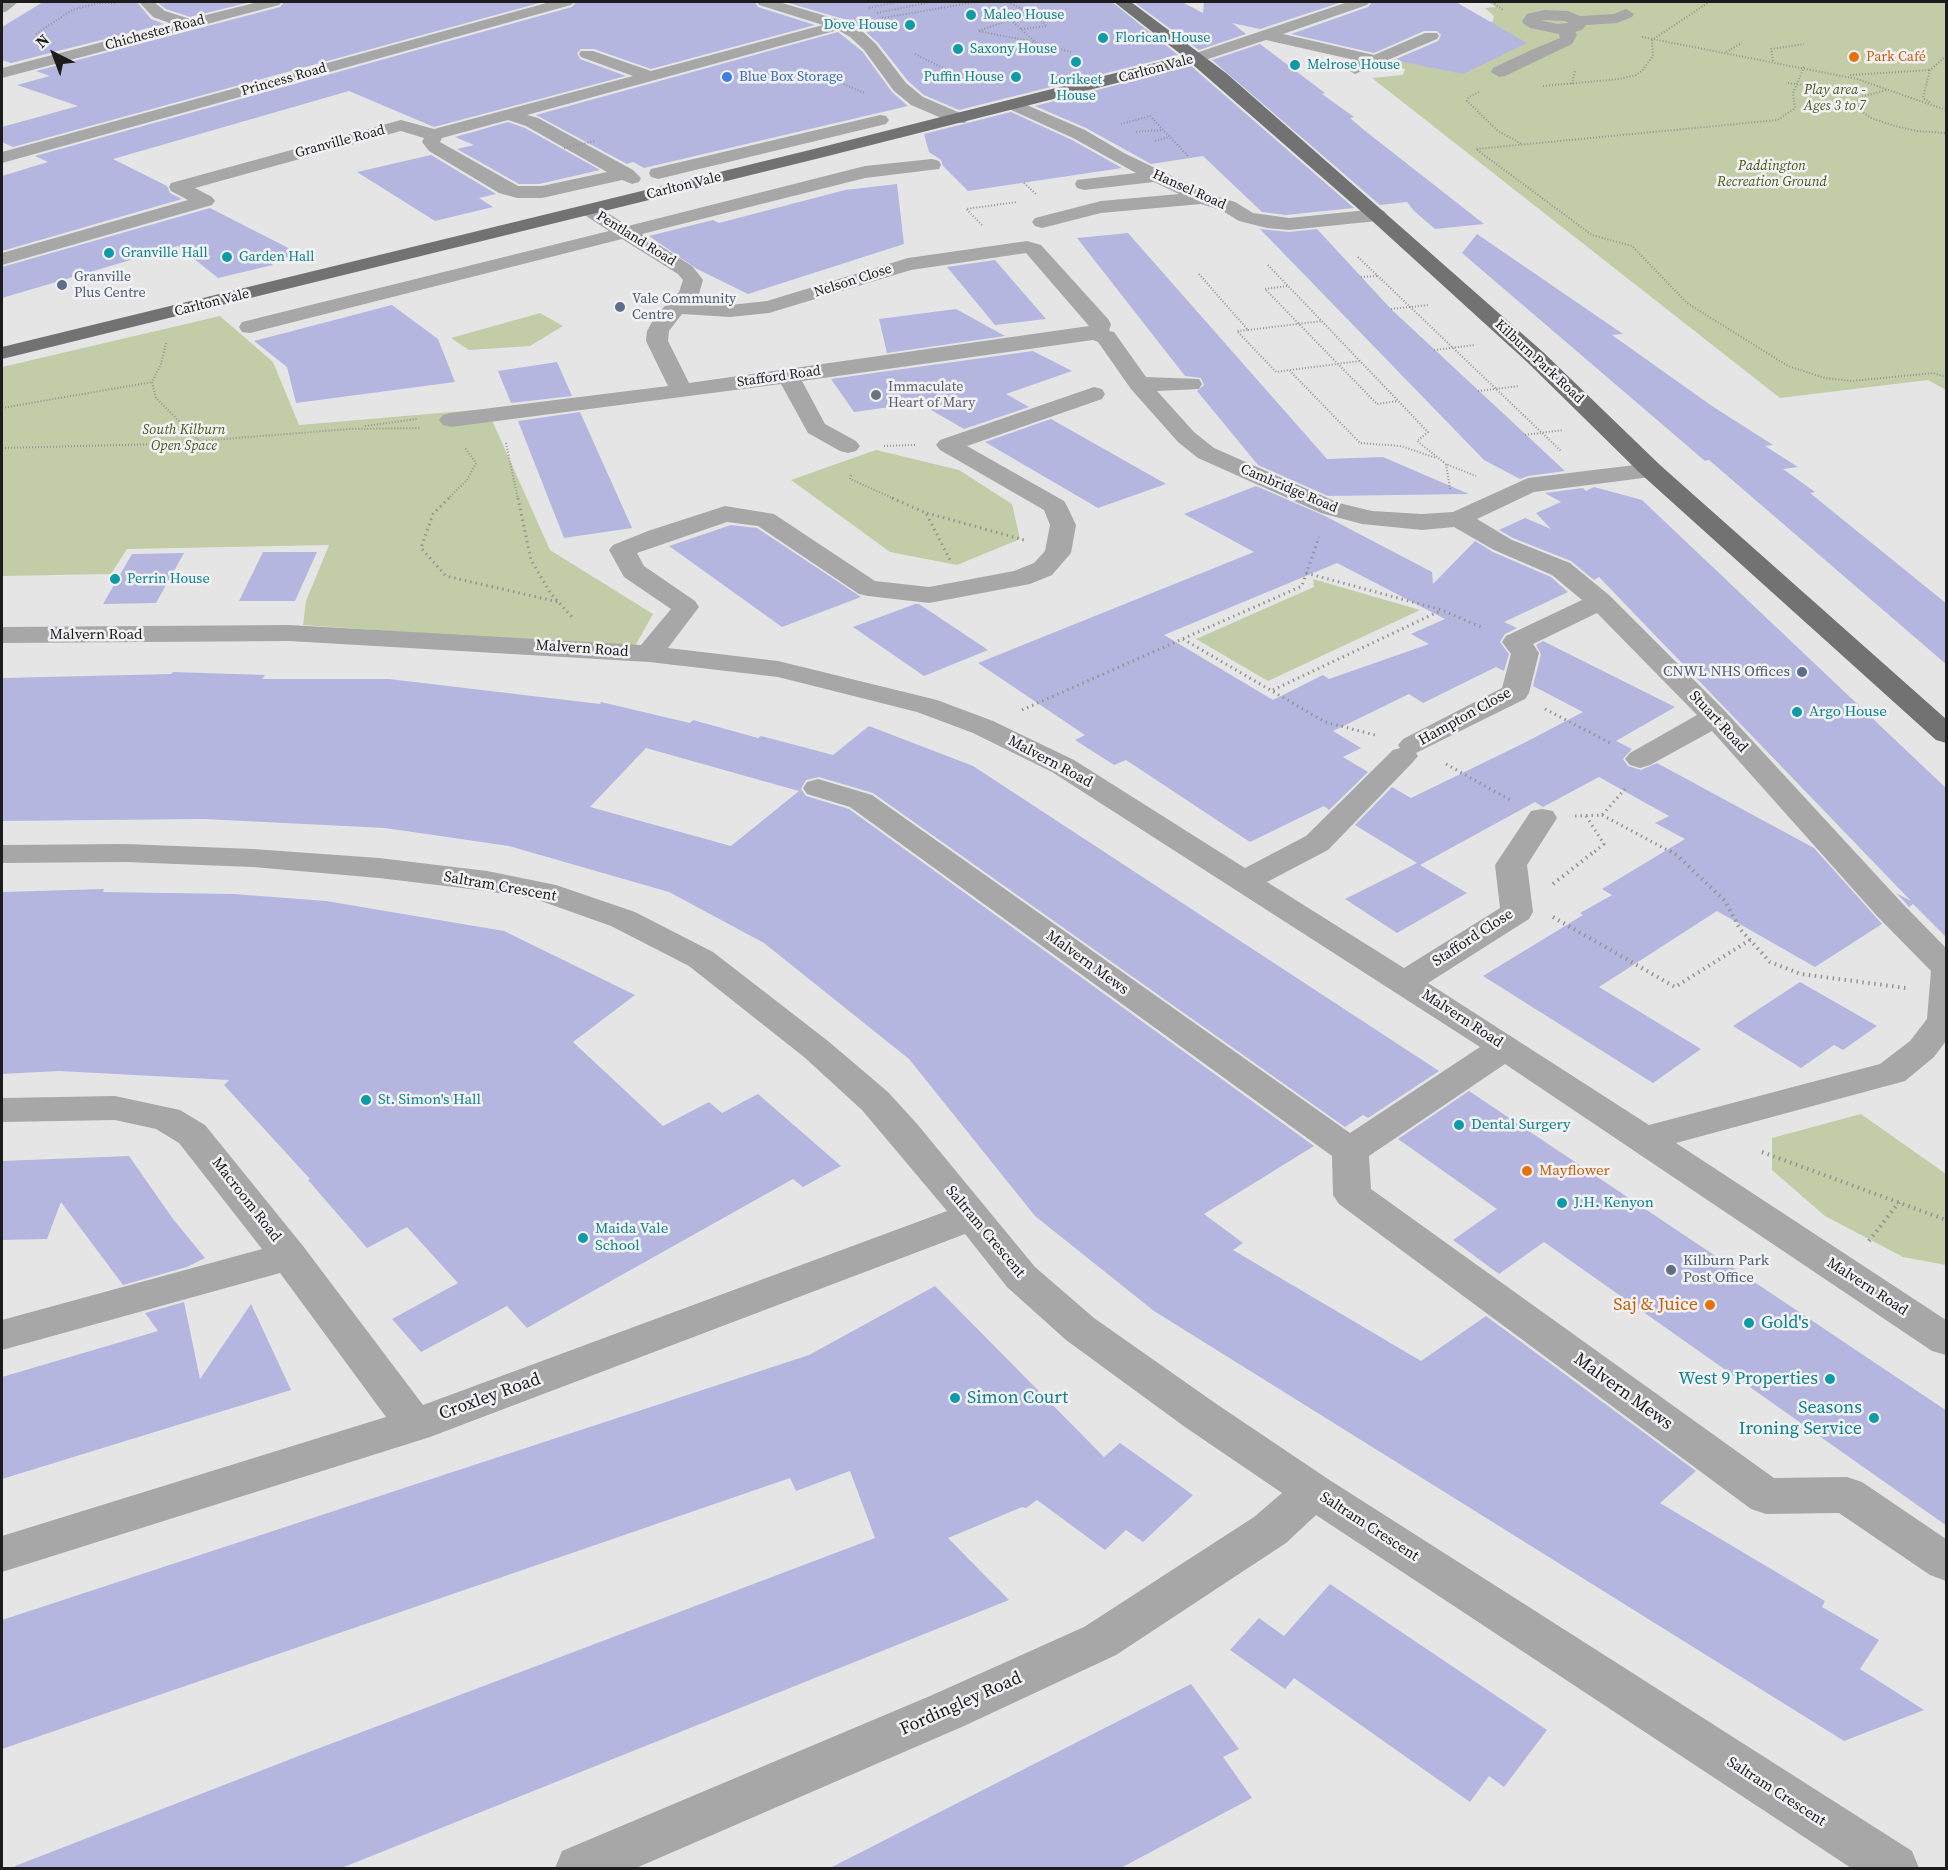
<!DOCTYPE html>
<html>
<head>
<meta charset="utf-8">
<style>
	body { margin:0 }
	#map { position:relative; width:1948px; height:1870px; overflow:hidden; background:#e5e5e6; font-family:"Source Serif 4",serif }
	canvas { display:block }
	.frame { position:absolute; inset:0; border:3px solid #1c1c1c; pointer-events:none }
	.north { position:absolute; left:24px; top:24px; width:60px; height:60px; -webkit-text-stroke:4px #f2f2f4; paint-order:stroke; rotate:318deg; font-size:16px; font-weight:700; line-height:24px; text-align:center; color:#1c1c1c }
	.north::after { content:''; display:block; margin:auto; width:21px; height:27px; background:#1c1c1c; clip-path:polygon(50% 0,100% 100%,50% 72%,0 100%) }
</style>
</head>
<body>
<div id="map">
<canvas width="1948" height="1870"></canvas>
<div class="frame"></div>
<div class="north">N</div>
</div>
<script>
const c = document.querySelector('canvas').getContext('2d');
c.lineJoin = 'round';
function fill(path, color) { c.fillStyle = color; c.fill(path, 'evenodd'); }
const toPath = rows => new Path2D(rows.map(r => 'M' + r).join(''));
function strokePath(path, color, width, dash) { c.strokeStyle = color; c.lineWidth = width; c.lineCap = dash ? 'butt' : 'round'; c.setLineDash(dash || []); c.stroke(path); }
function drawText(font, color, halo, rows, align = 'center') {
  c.font = font + ' "Source Serif 4",serif'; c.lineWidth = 5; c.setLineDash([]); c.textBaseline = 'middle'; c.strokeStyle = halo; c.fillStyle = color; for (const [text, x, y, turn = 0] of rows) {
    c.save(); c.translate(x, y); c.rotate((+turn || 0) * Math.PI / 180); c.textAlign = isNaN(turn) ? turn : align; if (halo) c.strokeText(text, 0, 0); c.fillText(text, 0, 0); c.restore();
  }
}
const green = toPath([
	[1488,2,1946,2,1946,390,1928,380,1780,398,1372,78,1403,75,1405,69,1392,66,1493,21,1494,16,1485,8,1496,7],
	[540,313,563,326,530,346,469,350,451,338],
	[220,316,273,362,299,425,487,409,550,550,653,614,634,648,303,625,306,601,329,545,127,549,111,574,2,576,2,367],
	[876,450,959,470,1012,504,1020,539,957,565,890,552,791,480],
	[1313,579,1420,610,1268,681,1196,639,1314,587],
	[1861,1114,1946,1174,1946,1265,1903,1257,1825,1216,1772,1170,1772,1138]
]);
const building = toPath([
	[43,2,137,2,151,19,164,24,11,63,2,60,2,27],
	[157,2,251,2,190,17,166,9],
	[284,2,543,2,13,147,2,142,2,127,78,106,17,85,50,76,36,71,280,7],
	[576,2,755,2,758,7,815,25,651,69,594,49,581,49,577,53,580,59,626,76,434,127,349,91,113,159,167,186,170,193,182,199,2,251,2,176,48,162,35,156,572,7],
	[785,2,1112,2,1178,55,959,110,924,95,908,81,878,43,863,29,847,20],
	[1134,2,1182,2,1203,13,1204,2,1342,2,1260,29,1232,23,1246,34,1199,50],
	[1372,2,1456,2,1527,43,1463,74,1394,60,1438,41,1441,35,1437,31,1424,31,1374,53,1291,34,1368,7],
	[838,32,862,51,892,92,908,106,644,168,633,162,627,164,536,115],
	[1260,44,1325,93,1322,94,1354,117,1350,118,1364,130,1484,224,1435,229,1414,211,1407,202,1380,205,1212,60],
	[1191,66,1354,208,1286,215,1262,212,1203,156,1151,164,1086,128,1035,106],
	[1011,112,1072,140,1122,168,968,191,943,166,941,160,929,152,924,134],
	[508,122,525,128,600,170,539,184,519,184,457,149,474,145,455,137],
	[431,155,496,194,479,198,493,207,435,221,357,172],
	[897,184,904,244,748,294,697,269,649,236,713,220,719,223,845,190],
	[210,208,300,254,269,262,273,265,218,278,178,246,2,298,2,267],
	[1260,229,1289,232,1317,229,1391,309,1565,471,1528,476,1520,479,1484,460],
	[1128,233,1327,459,1383,457,1469,494,1328,496,1258,465,1197,391,1204,385,1201,378,1185,376,1077,238],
	[1477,234,1623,334,1612,335,1712,406,1773,445,1765,446,1798,467,1783,469,1815,492,1810,493,1947,604,1947,665,1709,460,1705,461,1462,253],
	[995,260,1046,319,995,325,947,267],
	[392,305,438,339,455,382,296,403,287,367,254,341],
	[956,309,1005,336,887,353,879,319],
	[1033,351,1072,371,1006,394,1029,407,964,429,919,403,854,412,831,379],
	[557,362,572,396,511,403,498,371],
	[580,412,632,528,564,538,518,421],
	[1051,419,1166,484,1098,508,985,442],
	[1256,486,1325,516,1432,572,1433,584,1475,541,1493,552,1551,577,1568,592,1504,622,1517,628,1505,634,1500,642,1509,654,1504,671,1496,667,1423,703,1409,694,1333,731,1361,748,1343,757,1368,772,1329,810,1324,806,1250,842,1126,760,1114,765,1075,740,1085,735,978,663,1254,552,1184,514],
	[1337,563,1445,619,1411,634,1429,644,1329,679,1323,675,1273,700,1164,635],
	[1594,487,1642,500,1947,789,1947,938,1913,904,1909,907,1904,901,1896,893,1911,901,1599,577,1594,580,1571,561,1513,538,1499,530,1525,518,1551,529,1536,513,1561,502,1545,493,1583,488,1586,491],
	[731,525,757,528,861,597,782,627,669,546],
	[263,552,317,552,295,601,239,601],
	[184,553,156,603,103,604,132,554],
	[915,604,919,604,988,650,924,676,853,627],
	[1543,641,1675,707,1616,741,1632,749,1623,759,1628,766,1641,770,1657,763,1814,848,1882,924,1815,967,1717,911,1599,987,1701,1049,1653,1083,1483,976,1583,915,1580,913,1612,895,1602,889,1685,839,1655,823,1669,816,1599,777,1543,807,1535,802,1420,865,1467,893,1397,933,1345,899,1417,863,1355,825,1392,787,1411,798,1524,743,1583,712,1533,686,1541,654,1536,645],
	[173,672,265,675,262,679,389,679,600,704,601,702,690,723,693,720,758,738,761,736,833,755,869,726,973,766,1439,1071,1368,1118,1363,1115,1345,1127,873,793,819,777,806,780,801,789,806,796,849,809,1314,1146,1204,1214,1243,1243,1233,1250,1421,1361,1486,1316,1696,1471,1660,1503,1825,1601,1822,1607,1879,1640,1860,1669,1924,1710,1844,1741,1154,1311,1035,1216,909,1059,764,943,669,892,509,846,385,828,204,819,2,821,2,678,171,674],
	[646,748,717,768,799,791,731,846,590,807],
	[104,889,103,892,234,894,326,901,504,931,635,995,573,1042,663,1126,709,1102,722,1113,758,1094,841,1166,803,1187,793,1179,527,1328,507,1306,421,1352,392,1319,458,1283,407,1227,367,1248,308,1180,310,1179,224,1085,229,1080,59,1071,2,1074,2,892],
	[1800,982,1877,1026,1843,1050,1834,1045,1801,1068,1733,1026],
	[1469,1091,1947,1411,1947,1526,1544,1242,1499,1274,1453,1240,1497,1209,1398,1139],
	[129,1156,173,1219,205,1258,187,1267,123,1285,61,1202,47,1239,2,1240,2,1161],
	[935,1286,1104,1457,1120,1443,1193,1495,1143,1542,1126,1530,1105,1550,1037,1500,1026,1508,1022,1507,948,1538,1009,1600,339,1869,15,1869,15,1866,309,1752,875,1538,850,1471,796,1491,790,1478,2,1749,2,1620,809,1355],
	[184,1302,200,1379,251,1304,291,1390,2,1479,2,1377,158,1331,145,1313],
	[1330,1584,1547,1730,1504,1787,1489,1776,1470,1802,1294,1678,1285,1689,1230,1650,1259,1618,1284,1636],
	[1191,1684,1239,1749,1223,1757,1252,1798,1119,1869,828,1869]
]);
const pathFar2 = toPath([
	[1008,2,1030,13,978,31,1035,42,1071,52],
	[1492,2,1503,10],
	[99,3,116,3],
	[869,8,897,2],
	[877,13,931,2],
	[882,18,976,2],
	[1011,20,1034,41],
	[1021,29,1047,26,1030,13],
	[36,34,72,10,102,2],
	[1642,37,1857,79,1946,110],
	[1726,52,1742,43],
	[915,54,975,84],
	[1773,61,1771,49,1804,44],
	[1804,67,1793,93,1795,108,1778,120,1476,149,1592,235,1632,246,1687,303,1788,366,1825,378,1852,381,1933,373,1946,377],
	[819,73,864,93],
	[1850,75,1930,70],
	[1788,83,1803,85],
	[1572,84,1575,70],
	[1543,86,1619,79,1636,75,1642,71,1653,56,1652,40,1709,2],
	[1886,90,1861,97,1857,104,1861,111,1871,118,1895,126,1917,131,1946,133],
	[1479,92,1469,97,1467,101,1498,131,1522,144],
	[1930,102,1923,98,1930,70,1946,56],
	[1121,124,1150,116,1188,156],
	[1136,132,1162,130],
	[1155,141,1169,137],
	[1024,183,1036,194],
	[982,225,966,209,1017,202],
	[1358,257,1561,451],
	[1268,265,1428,432,1417,441,1446,464],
	[1199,274,1248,330,1237,331,1276,372,1289,370,1360,443,1401,446,1436,458],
	[1361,277,1377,276],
	[1287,286,1265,289,1377,404,1398,401],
	[1391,309,1429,305],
	[1248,330,1322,321],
	[166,343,161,364,152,382,156,398,199,441],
	[1434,350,1475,345],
	[1290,370,1360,361],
	[1478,391,1519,386],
	[2,408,152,382],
	[365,426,417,419],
	[1525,435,1563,430],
	[506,443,518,499],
	[884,446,915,445],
	[2,448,162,444,349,429,420,428],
	[851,475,850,479,895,499],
	[1450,489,1446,464,1476,476],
	[448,499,467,480,476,463,465,448]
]);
const pathFar1 = toPath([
	[449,498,433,514,421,548,446,576,558,602],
	[518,498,531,560,551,594,572,617],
	[892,498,926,513,950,560],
	[927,513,1024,540],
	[1306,573,1442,610,1483,628],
	[1183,639,1325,722,1375,735],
	[1273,690,1442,610],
	[1545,709,1610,743],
	[1022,710,1302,586,1319,537],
	[1446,764,1510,800],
	[1602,815,1673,853],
	[1575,816,1602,815,1625,789],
	[1586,816,1604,844,1593,853]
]);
const path = toPath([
	[1670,851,1677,855,1725,901,1740,929,1770,962,1801,974,1906,988],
	[1553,884,1595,851],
	[1553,917,1675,987,1750,940],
	[1762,1152,1946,1220],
	[1869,1241,1899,1202]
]);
const minor = toPath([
	[2,2,18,2,7,11,2,13,2,2],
	[139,2,154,2,165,11,190,19,258,2,282,2,279,5,2,78,2,68,172,24,153,17,139,2],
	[550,2,574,2,571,5,2,163,2,152,550,2],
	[757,2,779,2,846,22,862,31,876,44,906,83,923,97,965,115,968,119,965,123,953,123,911,105,894,91,864,50,850,37,838,30,527,115,538,118,633,170,641,178,639,182,632,184,622,180,542,198,517,198,499,193,429,151,422,142,424,138,401,131,195,188,212,197,215,201,212,205,2,265,2,253,188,200,171,191,169,187,171,183,401,120,434,129,633,76,581,57,579,54,581,51,593,51,651,71,823,25,759,5,757,2],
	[508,120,526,126,607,172,542,186,518,186,440,142,442,138,508,120],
	[1348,2,1370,2,1367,5,1283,34,1374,55,1425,33,1437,33,1439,36,1437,39,1355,74,1347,69,1359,61,1266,40,1196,63,1188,58,1190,55,1348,2],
	[1626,9,1634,14,1632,17,1617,23,1586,25,1582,30,1575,32,1577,35,1572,44,1505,76,1499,77,1491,72,1493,68,1531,50,1560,38,1559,34,1530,28,1524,24,1522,21,1527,14,1544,10,1568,11,1580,16,1614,14,1626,9],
	[1540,20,1565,21,1569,23,1557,24,1540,20],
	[1015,100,1085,130,1124,153,1209,194,1235,202,1253,213,1289,218,1377,209,1384,211,1387,215,1384,219,1377,221,1289,230,1267,228,1239,221,1221,210,1201,204,1101,213,1042,228,1035,226,1032,222,1035,218,1101,201,1179,194,1154,182,1084,190,1077,188,1075,184,1077,180,1136,173,1073,138,1009,109,1006,105,1009,101,1015,100],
	[880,115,886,116,889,120,886,124,658,179,651,177,649,173,651,169,880,115],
	[932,159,939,161,941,165,939,169,865,178,642,234,692,266,700,276,703,280,699,294,693,302,730,305,767,301,908,258,1027,241,1041,245,1108,319,1111,324,1109,331,1114,332,1146,377,1199,379,1202,384,1199,389,1157,391,1194,432,1214,448,1339,503,1372,511,1422,514,1453,512,1528,478,1651,463,1660,465,1663,470,1660,475,1651,477,1534,492,1477,519,1512,540,1570,563,1609,595,1725,711,1902,903,1946,948,1946,1041,1934,1057,1905,1081,1676,1143,1946,1320,1946,1355,1932,1351,1505,1064,1369,1156,1371,1189,1774,1478,1847,1477,1862,1482,1946,1539,1946,1581,1930,1575,1839,1513,1766,1514,1751,1509,1339,1204,1333,1195,1332,1156,850,807,807,794,803,788,807,782,818,779,872,795,1350,1133,1480,1047,1052,772,973,733,917,712,778,677,649,662,289,641,2,643,2,627,289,625,641,645,671,609,624,577,609,550,613,545,648,531,725,506,774,514,875,581,929,587,1014,571,1034,563,1045,551,1050,525,1044,510,940,450,936,445,940,440,1094,387,1102,389,1105,394,1102,399,967,446,1064,501,1067,506,1076,525,1071,553,1052,575,1030,584,929,603,868,596,859,594,758,526,727,522,637,553,644,566,695,601,699,607,668,648,778,661,937,700,993,721,1074,760,1245,868,1306,836,1393,750,1400,748,1398,745,1403,739,1502,688,1511,654,1502,642,1506,636,1582,600,1552,575,1494,550,1454,527,1422,530,1362,524,1321,513,1198,458,1178,442,1131,389,1098,342,1093,340,802,381,825,424,856,441,860,446,856,451,848,453,840,451,808,433,781,384,451,427,443,425,439,420,443,415,451,413,668,386,646,341,647,331,656,315,679,292,683,280,678,274,622,239,250,333,242,332,239,327,242,322,609,231,583,214,580,210,583,206,590,204,597,206,628,226,865,166,932,159],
	[1026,253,1089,326,689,383,668,341,669,331,682,314,730,317,769,313,911,270,1026,253],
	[1597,613,1697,715,1630,753,1625,759,1630,765,1640,768,1650,765,1712,731,1878,917,1931,971,1927,1019,1910,1041,1880,1064,1649,1125,1428,983,1529,919,1533,912,1527,865,1557,818,1553,811,1542,809,1531,811,1495,865,1500,908,1404,968,1267,882,1328,850,1413,762,1418,756,1416,753,1525,699,1529,693,1539,653,1533,644,1597,613],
	[125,844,253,849,379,858,487,871,556,885,635,912,713,952,828,1041,888,1092,918,1125,1035,1267,1094,1318,1215,1403,1328,1479,1912,1851,1919,1868,1851,1868,1316,1515,1286,1543,1116,1655,964,1726,636,1868,555,1868,562,1851,930,1696,1084,1627,1254,1517,1282,1493,1185,1427,1066,1340,1007,1287,965,1234,430,1437,2,1572,2,1536,386,1417,280,1273,2,1350,2,1320,262,1249,179,1143,156,1129,115,1120,2,1122,2,1098,115,1096,180,1110,205,1125,303,1246,423,1405,947,1211,862,1110,804,1057,689,966,611,926,538,900,487,891,379,878,253,867,125,862,2,863,2,845,125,844]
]);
const major = toPath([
	[1114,2,1131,2,1226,73,1543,352,1660,465,1946,719,1946,743,1936,740,1642,475,1527,362,1370,219,1192,64,820,158,2,359,2,347,818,148,1183,56,1114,2]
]);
const pathBridge = toPath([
	[564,148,595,141]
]);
const markers = [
	[971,15,6,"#0f9aa8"],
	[910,25,6,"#0f9aa8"],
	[1103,38,6,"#0f9aa8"],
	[958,49,6,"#0f9aa8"],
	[1854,57,6,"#e8710a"],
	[1076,62,6,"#0f9aa8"],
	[1295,65,6,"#0f9aa8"],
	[727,77,6,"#3f7fe0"],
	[1016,77,6,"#0f9aa8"],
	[109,253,6,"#0f9aa8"],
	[227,257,6,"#0f9aa8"],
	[62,285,6,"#5c6f8a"],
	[620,307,6,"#5c6f8a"],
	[876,395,6,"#6b7280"],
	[115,579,6,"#0f9aa8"],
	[1802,672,6,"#5c6f8a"],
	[1797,712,6,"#0f9aa8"],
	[366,1100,6,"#0f9aa8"],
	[1459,1125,6,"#0f9aa8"],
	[1527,1171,6,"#e8710a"],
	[1562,1203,6,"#0f9aa8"],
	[583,1238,6,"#0f9aa8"],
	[1671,1270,6,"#5c6f8a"],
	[1710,1305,6,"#e8710a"],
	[1749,1323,6,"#0f9aa8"],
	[1830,1379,6,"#0f9aa8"],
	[955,1398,6,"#0f9aa8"],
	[1874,1418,6,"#0f9aa8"]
];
const farCulturenames = [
	["Maleo House",983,15],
	["Dove House",898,25,"right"],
	["Florican House",1115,38],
	["Saxony House",970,49],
	["Melrose House",1307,65],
	["Puffin House",1004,77,"right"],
	["Lorikeet",1076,80,"center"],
	["House",1076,96,"center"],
	["Granville Hall",121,253],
	["Garden Hall",239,257],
	["Perrin House",127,579]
];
const farStreetnames = [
	["Chichester Road",155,33,-15],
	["Carlton Vale",1156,69,-15],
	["Princess Road",284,80,-16],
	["Granville Road",340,142,-15],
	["Carlton Vale",684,186,-14],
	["Hansel Road",1189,190,24],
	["Pentland Road",636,239,32],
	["Nelson Close",853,281,-18],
	["Carlton Vale",212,303,-14],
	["Kilburn Park Road",1539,362,43],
	["Stafford Road",779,377,-8],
	["Cambridge Road",1289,489,23]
];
const farFoodnames = [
	["Park Café",1866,57]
];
const farShopnames = [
	["Blue Box Storage",739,77]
];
const farParknames = [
	["Play area -",1835,90],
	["Ages 3 to 7",1835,106],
	["Paddington",1772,166],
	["Recreation Ground",1772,182],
	["South Kilburn",184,430],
	["Open Space",184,446]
];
const farServicenames = [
	["Granville",74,277],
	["Plus Centre",74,293],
	["Vale Community",632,299],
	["Centre",632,315]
];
const farWorshipnames = [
	["Immaculate",888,387],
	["Heart of Mary",888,403]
];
const streetNames = [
	["Malvern Road",96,635],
	["Malvern Road",582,649,4],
	["Hampton Close",1465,717,-29],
	["Stuart Road",1718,722,47],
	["Malvern Road",1050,762,28],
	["Saltram Crescent",500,887,10],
	["Stafford Close",1473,938,-33],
	["Malvern Mews",1087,963,36],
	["Malvern Road",1462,1019,33],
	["Macroom Road",246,1200,52],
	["Saltram Crescent",985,1232,50],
	["Malvern Road",1867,1287,33],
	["Saltram Crescent",1369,1527,33],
	["Saltram Crescent",1776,1792,33]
];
const serviceNames = [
	["CNWL NHS Offices",1790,672],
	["Kilburn Park",1683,1261,"left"],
	["Post Office",1683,1278,"left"]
];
const cultureNames = [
	["Argo House",1809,712],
	["St. Simon's Hall",378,1100],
	["Dental Surgery",1471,1125],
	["J.H. Kenyon",1574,1203],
	["Maida Vale",595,1229],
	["School",595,1246]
];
const foodNames = [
	["Mayflower",1539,1171]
];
const nearFoodnames = [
	["Saj & Juice",1698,1305]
];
const nearCulturenames = [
	["Gold's",1761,1323],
	["West 9 Properties",1818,1379,"right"],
	["Simon Court",967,1398],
	["Seasons",1862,1408,"right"],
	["Ironing Service",1862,1429,"right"]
];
const nearStreetnames = [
	["Malvern Mews",1623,1392,36],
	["Croxley Road",490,1397,-20],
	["Fordingley Road",961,1704,-24]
];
fill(green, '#c2cda7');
fill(building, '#b5b6df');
strokePath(pathFar2, '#949495', 2, [1, 2]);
strokePath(pathFar1, '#949495', 3, [1.5, 4]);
strokePath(path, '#949495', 4, [1.5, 4.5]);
fill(minor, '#a7a7a7');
fill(major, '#737273');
strokePath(pathBridge, '#949495', 2, [1, 2]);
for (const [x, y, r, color] of markers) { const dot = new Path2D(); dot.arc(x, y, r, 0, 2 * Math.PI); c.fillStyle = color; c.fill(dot); strokePath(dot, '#f2f2f4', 2); }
drawText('14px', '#0d838f', '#f2f2f4', farCulturenames, 'left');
drawText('14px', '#1c1c1c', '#f2f2f4', farStreetnames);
drawText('14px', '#c56008', '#f2f2f4', farFoodnames, 'left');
drawText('14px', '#366cbe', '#f2f2f4', farShopnames, 'left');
drawText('italic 14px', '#4c5a1c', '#f2f2f4', farParknames);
drawText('14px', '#4e5e75', '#f2f2f4', farServicenames, 'left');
drawText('14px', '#5b616d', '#f2f2f4', farWorshipnames, 'left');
drawText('15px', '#1c1c1c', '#f2f2f4', streetNames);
drawText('15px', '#4e5e75', '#f2f2f4', serviceNames, 'right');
drawText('15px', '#0d838f', '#f2f2f4', cultureNames, 'left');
drawText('15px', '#c56008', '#f2f2f4', foodNames, 'left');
drawText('18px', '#c56008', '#f2f2f4', nearFoodnames, 'right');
drawText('18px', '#0d838f', '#f2f2f4', nearCulturenames, 'left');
drawText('18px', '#1c1c1c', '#f2f2f4', nearStreetnames);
</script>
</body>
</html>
